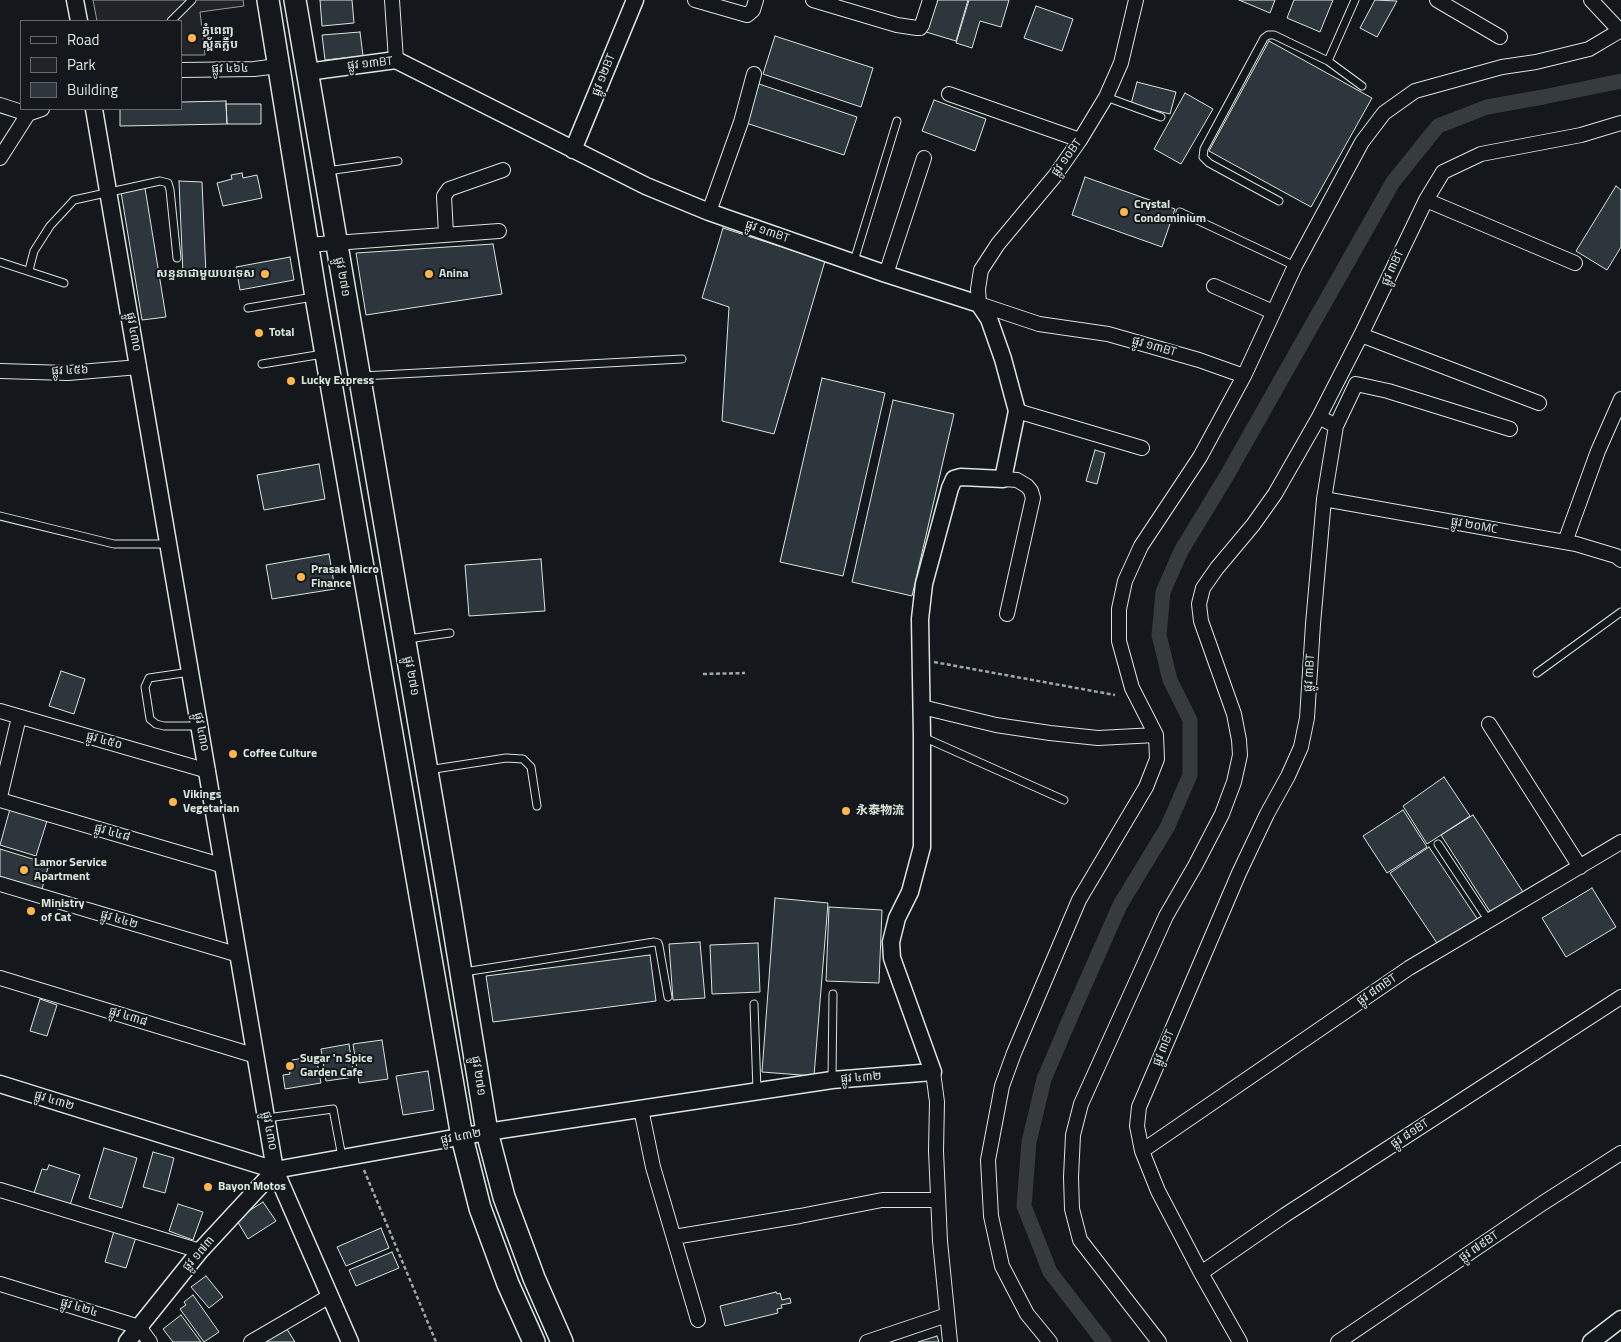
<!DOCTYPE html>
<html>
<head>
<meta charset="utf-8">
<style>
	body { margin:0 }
	#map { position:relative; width:1621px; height:1342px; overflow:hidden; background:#14181c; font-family:"Titillium Web",sans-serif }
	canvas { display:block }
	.legend { position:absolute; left:20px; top:20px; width:162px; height:90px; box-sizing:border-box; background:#14181c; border:1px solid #626a69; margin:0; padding:6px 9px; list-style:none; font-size:15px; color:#d8e6dc }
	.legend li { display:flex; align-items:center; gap:10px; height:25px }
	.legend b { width:25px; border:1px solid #626a69 }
</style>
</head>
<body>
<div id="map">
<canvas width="1621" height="1342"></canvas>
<ul class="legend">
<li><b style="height:6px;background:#14181c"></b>Road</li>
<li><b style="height:14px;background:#202428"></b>Park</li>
<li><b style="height:14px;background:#2c363c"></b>Building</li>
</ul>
</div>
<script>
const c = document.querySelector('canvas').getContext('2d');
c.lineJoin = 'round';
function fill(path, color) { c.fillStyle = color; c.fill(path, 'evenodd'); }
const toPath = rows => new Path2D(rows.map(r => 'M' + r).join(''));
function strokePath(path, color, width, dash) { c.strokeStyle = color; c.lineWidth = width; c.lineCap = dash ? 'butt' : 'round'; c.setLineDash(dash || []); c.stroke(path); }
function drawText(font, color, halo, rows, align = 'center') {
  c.font = font + ' "Titillium Web","Noto Sans SC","Noto Sans Khmer",sans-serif'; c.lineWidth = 4; c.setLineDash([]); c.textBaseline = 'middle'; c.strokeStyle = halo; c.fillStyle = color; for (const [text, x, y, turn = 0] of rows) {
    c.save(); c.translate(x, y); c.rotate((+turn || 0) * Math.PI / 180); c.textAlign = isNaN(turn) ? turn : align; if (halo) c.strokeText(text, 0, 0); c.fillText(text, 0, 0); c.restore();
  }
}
const green = toPath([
	[93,0,243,0,244,6,200,12,205,55,181,55,181,21,97,21,93,0]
]);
const canal = toPath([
	[1104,1342,1050,1272,1024,1206,1029,1142,1044,1079,1074,1009,1120,905,1168,826,1190,775,1190,720,1170,680,1159,635,1163,592,1181,551,1226,477,1393,182,1438,126,1487,107,1543,97,1621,81]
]);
const building = toPath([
	[320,0,352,0,354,23,322,26,320,0],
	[936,0,968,0,956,41,926,32,936,0],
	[969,0,1009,0,1001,27,980,21,972,48,956,43,969,0],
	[1239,0,1275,0,1270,13,1239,0],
	[1294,0,1333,0,1320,32,1287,18,1294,0],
	[1375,0,1397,1,1377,37,1360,28,1375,0],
	[1036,6,1073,19,1062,51,1024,38,1036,6],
	[360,32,363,56,325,60,322,35,360,32],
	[775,36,873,68,861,107,763,74,775,36],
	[1269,41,1372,98,1311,207,1209,151,1269,41],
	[1137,82,1176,92,1170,114,1131,104,1137,82],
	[759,84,857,117,844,155,746,123,759,84],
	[1185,93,1213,109,1181,164,1154,149,1185,93],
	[934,100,986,119,975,151,922,131,934,100],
	[226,101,227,124,120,126,120,109,181,109,181,102,226,101],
	[226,104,261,104,261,124,227,124,226,104],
	[242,173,243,178,257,175,262,198,223,206,217,183,232,179,231,175,242,173],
	[1085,177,1175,209,1162,247,1072,215,1085,177],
	[179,181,202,182,206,275,183,274,179,181],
	[1616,186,1621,190,1621,247,1607,270,1576,251,1616,186],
	[145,188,166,317,142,320,121,192,145,188],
	[723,228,825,261,774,434,722,421,729,307,702,298,723,228],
	[493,244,502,294,366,315,356,253,493,244],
	[290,257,294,280,240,290,236,267,290,257],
	[822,378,885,393,843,576,780,562,822,378],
	[893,400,954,414,912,596,852,582,893,400],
	[1095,450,1105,453,1097,484,1086,481,1095,450],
	[319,464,325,499,264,510,257,475,319,464],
	[329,554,335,589,272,599,266,565,329,554],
	[541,559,545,611,469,616,465,565,541,559],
	[61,671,85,679,74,714,49,706,61,671],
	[1444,777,1470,816,1427,844,1403,806,1444,777],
	[10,809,47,821,36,856,0,845,10,809],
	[1403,810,1427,847,1387,873,1363,836,1403,810],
	[1473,815,1523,892,1491,913,1441,835,1473,815],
	[1429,847,1478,920,1439,946,1390,873,1429,847],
	[0,849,49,864,42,889,0,877,0,849],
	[1592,888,1616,927,1566,957,1542,918,1592,888],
	[775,898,828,903,814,1076,762,1072,775,898],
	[829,907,882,910,879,983,826,981,829,907],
	[700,942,705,998,673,1000,669,944,700,942],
	[758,943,760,992,712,994,710,945,758,943],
	[650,955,656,1001,493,1022,486,976,650,955],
	[40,999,57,1005,47,1036,30,1031,40,999],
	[382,1040,388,1079,359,1083,353,1044,382,1040],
	[349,1044,354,1077,326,1081,321,1049,349,1044],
	[316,1056,321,1083,285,1089,283,1075,290,1074,289,1068,293,1067,292,1060,316,1056],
	[428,1071,434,1110,403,1115,396,1076,428,1071],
	[104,1148,137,1158,122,1208,89,1198,104,1148],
	[153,1152,174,1158,165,1193,143,1187,153,1152],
	[49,1165,80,1175,70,1205,34,1193,42,1169,47,1170,49,1165],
	[263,1202,276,1221,248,1239,236,1219,263,1202],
	[178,1204,203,1212,193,1240,169,1231,178,1204],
	[381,1228,389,1248,346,1266,337,1247,381,1228],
	[114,1231,136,1237,126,1268,105,1262,114,1231],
	[392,1252,399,1268,356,1286,349,1270,392,1252],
	[206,1276,223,1297,209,1308,191,1287,206,1276],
	[776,1292,777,1294,780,1293,782,1300,790,1298,791,1303,781,1305,782,1308,777,1309,778,1313,725,1326,720,1306,776,1292],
	[193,1295,219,1332,204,1342,180,1309,186,1305,184,1302,193,1295],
	[181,1315,201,1342,173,1342,163,1329,181,1315],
	[285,1326,295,1342,260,1342,285,1326],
	[937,1336,939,1342,918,1342,937,1336]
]);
const path = toPath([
	[934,662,1115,695],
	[703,674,745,673],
	[364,1170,436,1342]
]);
const service = toPath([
	[171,21,192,0],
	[1328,61,1355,0],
	[1106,97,1161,117],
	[327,171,398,161],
	[1279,201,1209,163,1203,157,1204,149,1264,38,1268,35,1274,35,1328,61,1362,86],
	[1180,212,1295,266],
	[854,261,897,121],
	[0,262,64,283],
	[29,270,34,251,50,226,74,200,160,181,168,183,170,190,177,258],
	[248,308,313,297],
	[262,364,323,354],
	[362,376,682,359],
	[0,516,114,544,169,544],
	[408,639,450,633],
	[190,672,149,678,145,687,150,719,156,724,164,726,200,726],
	[1537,673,1621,612],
	[923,737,1064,800],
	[428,770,506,758,523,759,531,767,537,806],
	[1438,844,1489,921],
	[464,972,654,942,658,943,659,946,668,997],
	[754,1004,757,1091],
	[832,1079,833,994],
	[267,1118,333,1109,342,1157]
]);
const minor = toPath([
	[392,0,396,60],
	[695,0,747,15,753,10,756,0],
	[813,0,897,25,917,28,920,28,922,25,930,0],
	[1136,0,1121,63,1106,97,1080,140,1054,177,998,244,981,270,978,289,979,304,1039,324,1108,334,1199,360,1244,376],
	[1437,0,1500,37],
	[1591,0,1620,31],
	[181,70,254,69,278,66],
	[949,94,1080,140],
	[0,105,28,114,42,109],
	[0,158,28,114],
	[1426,200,1575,263],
	[709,212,741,122,754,74],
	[446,234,444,196,449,189,503,170],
	[307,245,499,231],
	[886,274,924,158],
	[1214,286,1273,312],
	[1361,335,1539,403],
	[0,371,68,373,139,367],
	[1017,411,1142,448],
	[1336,426,1356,384,1388,391,1510,429],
	[1003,479,1017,480,1027,486,1031,491,1033,498,1007,614],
	[1324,499,1576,544,1616,556,1621,560],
	[1565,542,1598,451,1621,399],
	[922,707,996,725,1050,733,1098,738,1156,735],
	[0,711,208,771],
	[1489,724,1580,867],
	[0,797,19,717],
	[0,800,224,866],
	[0,884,239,955],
	[0,978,256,1056],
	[933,1072,937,1102,936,1151,940,1241,950,1342],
	[641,1109,653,1167,698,1320],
	[1142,1151,1409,968,1621,842],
	[0,1190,200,1251],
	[674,1237,800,1216,882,1200,937,1200],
	[1201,1273,1285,1215,1621,997],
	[0,1284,139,1327,150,1342],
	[251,1342,330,1296],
	[867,1342,947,1315],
	[1050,1342,1027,1314,1002,1266,991,1216,988,1160,1002,1086,1014,1053,1079,900,1146,787,1157,759,1156,735,1132,688,1119,641,1119,609,1125,581,1141,546,1200,457,1244,376,1295,266,1362,142,1384,113,1415,91,1502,67,1536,62,1589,49,1621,30],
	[1159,1342,1080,1240,1072,1209,1071,1177,1073,1135,1081,1104,1166,916,1195,866,1222,814,1234,782,1240,755,1239,740,1234,714,1201,621,1199,604,1203,588,1217,568,1253,525,1275,494,1319,417,1361,335,1426,200,1443,172,1481,154,1581,135,1621,123],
	[1240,1342,1201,1273,1158,1191,1142,1151,1137,1126,1139,1107,1239,873,1267,814,1288,776,1301,747,1307,718,1313,624,1324,499,1336,426,1319,417],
	[1338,1342,1543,1203,1621,1153]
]);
const tertiary = toPath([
	[75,0,79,21],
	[94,109,275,1170,350,1342],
	[573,150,635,0],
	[0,1084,275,1170,487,1132,832,1080,933,1072,892,958,891,942,897,918,910,892,922,847,922,736,920,619,924,584,950,488,954,479,961,477,1003,479,1017,411,1003,359,989,319,979,304,886,274,709,212,646,186,396,60,307,72],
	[127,1342,200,1251,275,1170],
	[1591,1342,1621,1319]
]);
const primary = toPath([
	[268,0,316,297,462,1137,480,1208,508,1284,534,1342],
	[295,0,450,905,487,1132,504,1197,534,1278,562,1342]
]);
const markers = [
	[192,38,5,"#ffb74d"],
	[1124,212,5,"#ffb74d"],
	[265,274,5,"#ffb74d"],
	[429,274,5,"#ffb74d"],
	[259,333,5,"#ffb74d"],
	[291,381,5,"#ffb74d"],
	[301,577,5,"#ffb74d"],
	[233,754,5,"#ffb74d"],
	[173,802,5,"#ffb74d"],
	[846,811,5,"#ffb74d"],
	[24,870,5,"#ffb74d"],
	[31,911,5,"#ffb74d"],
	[290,1066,5,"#ffb74d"],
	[208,1187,5,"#ffb74d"]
];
const poiNames = [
	["ភ្នំពេញ",202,31],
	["ស្ព័តក្លឹប",202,45],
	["Crystal",1134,205],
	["Condominium",1134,219],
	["សន្ទនាជាមួយបរទេស",255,274,"right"],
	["Anina",439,274],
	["Total",269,333],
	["Lucky Express",301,381],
	["Prasak Micro",311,570],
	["Finance",311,584],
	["Coffee Culture",243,754],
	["Vikings",183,795],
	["Vegetarian",183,809],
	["永泰物流",856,811],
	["Lamor Service",34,863],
	["Apartment",34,877],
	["Ministry",41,904],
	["of Cat",41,918],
	["Sugar 'n Spice",300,1059],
	["Garden Cafe",300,1073],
	["Bayon Motos",218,1187]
];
const streetNames = [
	["ផ្លូវ ១៣BT",370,64,-6],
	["ផ្លូវ ៤៦៤",230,69,-1],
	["ផ្លូវ ១២BT",604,75,-68],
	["ផ្លូវ ១០BT",1067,158,-54],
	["ផ្លូវ ១៣BT",767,232,19],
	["ផ្លូវ ៣BT",1393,268,-65],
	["ផ្លូវ ២៧១",342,277,80],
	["ផ្លូវ ៤៣០",133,332,80],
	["ផ្លូវ ១៣BT",1154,347,16],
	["ផ្លូវ ៤៥៦",70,371,-2],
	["ផ្លូវ ២០MC",1474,526,10],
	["ផ្លូវ ៣BT",1310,673,-86],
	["ផ្លូវ ២៧១",411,676,80],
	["ផ្លូវ ៤៣០",201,732,80],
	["ផ្លូវ ៤៥០",104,741,16],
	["ផ្លូវ ៤៤៨",112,833,16],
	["ផ្លូវ ៤៤២",119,920,17],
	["ផ្លូវ ៨៣BT",1377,990,-34],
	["ផ្លូវ ៤៣៨",128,1017,17],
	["ផ្លូវ ៣BT",1164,1048,-67],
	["ផ្លូវ ២៧១",478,1076,81],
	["ផ្លូវ ៤៣២",861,1078,-4],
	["ផ្លូវ ៤៣២",54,1101,17],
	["ផ្លូវ ៤៣០",269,1131,80],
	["ផ្លូវ ៨១BT",1410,1134,-33],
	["ផ្លូវ ៤៣២",461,1137,-11],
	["ផ្លូវ ៧៩BT",1479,1247,-34],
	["ផ្លូវ ១៧៣",199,1254,-49],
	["ផ្លូវ ៤២៤",79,1308,17]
];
fill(green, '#202428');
strokePath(green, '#939e99', 1);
strokePath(canal, '#363b3e', 15);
fill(building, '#2c363c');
strokePath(building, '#d8e6dc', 1);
strokePath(service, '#d8e6dc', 9);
strokePath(minor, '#d8e6dc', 16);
strokePath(tertiary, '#d8e6dc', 19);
strokePath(primary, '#d8e6dc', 24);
strokePath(path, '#9da8a2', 2.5, [4, 2.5]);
strokePath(service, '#14181c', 7);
strokePath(minor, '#14181c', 14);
strokePath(tertiary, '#14181c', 16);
strokePath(primary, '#14181c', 21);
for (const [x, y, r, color] of markers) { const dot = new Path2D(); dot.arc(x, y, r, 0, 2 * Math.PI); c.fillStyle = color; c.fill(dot); strokePath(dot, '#14181c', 2); }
drawText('bold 12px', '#d8e6dc', '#14181c', poiNames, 'left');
drawText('12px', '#d8e6dc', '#14181c', streetNames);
</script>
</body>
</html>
